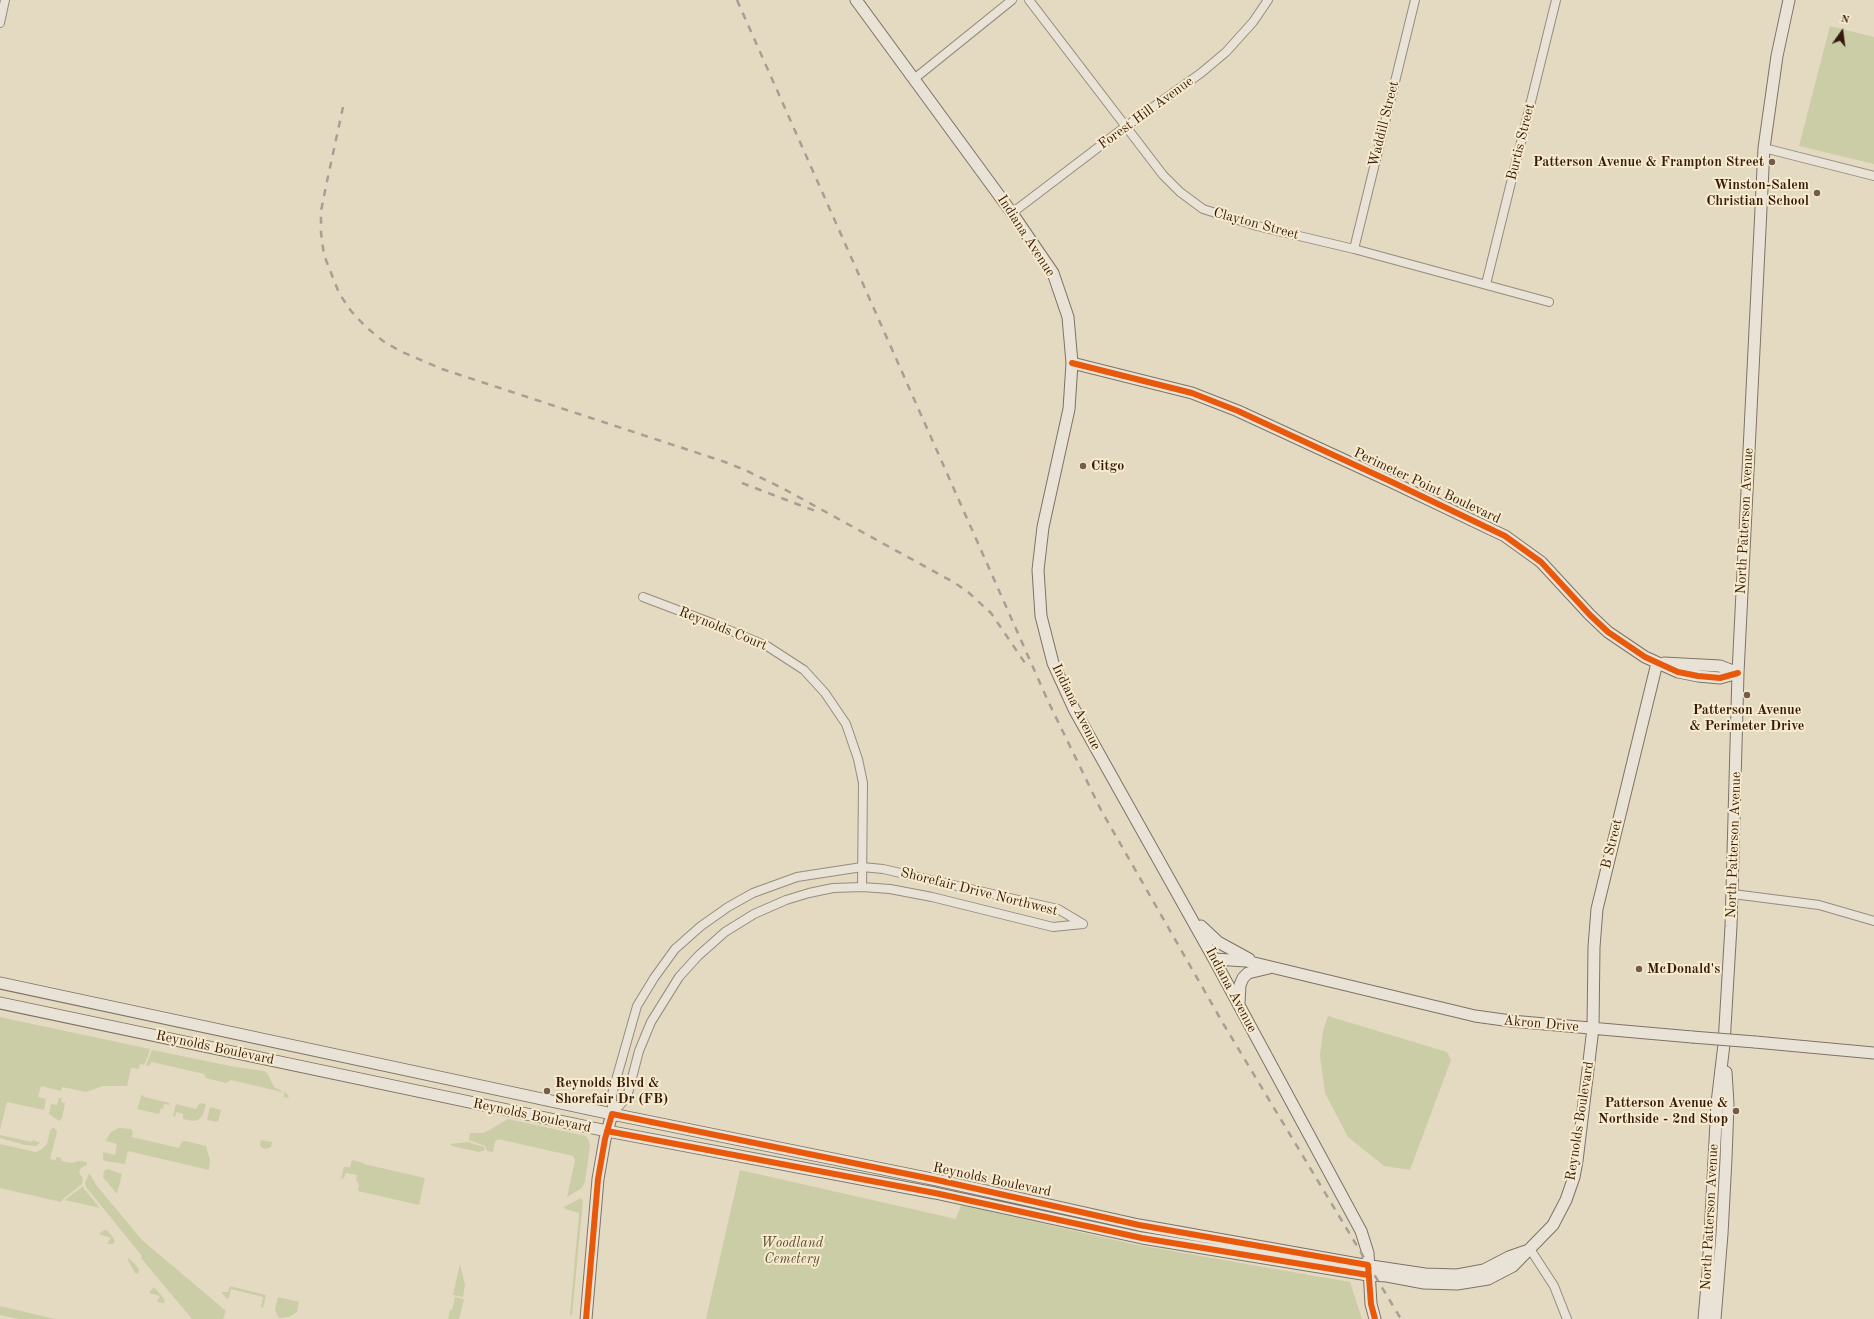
<!DOCTYPE html>
<html>
<head>
<meta charset="utf-8">
<style>
	body { margin:0 }
	#map { position:relative; width:1874px; height:1319px; overflow:hidden; background:#e4dac1; font-family:"Old Standard TT",serif }
	canvas { display:block }
	.north { position:absolute; left:1822px; top:12px; width:40px; height:40px; -webkit-text-stroke:3px #f7ebce; paint-order:stroke; rotate:14deg; font-size:11px; font-weight:700; line-height:16px; text-align:center; color:#35190c }
	.north::after { content:''; display:block; margin:auto; width:14px; height:18px; background:#35190c; clip-path:polygon(50% 0,100% 100%,50% 72%,0 100%) }
</style>
</head>
<body>
<div id="map">
<canvas width="1874" height="1319"></canvas>
<div class="north">N</div>
</div>
<script>
const c = document.querySelector('canvas').getContext('2d');
c.lineJoin = 'round';
function fill(path, color) { c.fillStyle = color; c.fill(path, 'evenodd'); }
const toPath = rows => new Path2D(rows.map(r => 'M' + r).join(''));
function strokePath(path, color, width, dash) { c.strokeStyle = color; c.lineWidth = width; c.lineCap = dash ? 'butt' : 'round'; c.setLineDash(dash || []); c.stroke(path); }
function drawText(font, color, halo, rows, align = 'center') {
  c.font = font + ' "Old Standard TT",serif'; c.lineWidth = 4; c.setLineDash([]); c.textBaseline = 'middle'; c.strokeStyle = halo; c.fillStyle = color; for (const [text, x, y, turn = 0] of rows) {
    c.save(); c.translate(x, y); c.rotate((+turn || 0) * Math.PI / 180); c.textAlign = isNaN(turn) ? turn : align; if (halo) c.strokeText(text, 0, 0); c.fillText(text, 0, 0); c.restore();
  }
}
const green = toPath([
	[1830,26,1874,37,1874,164,1799,146],
	[1328,1016,1447,1052,1451,1060,1410,1170,1384,1166,1348,1137,1325,1093,1320,1056,1323,1031],
	[0,1017,150,1049,148,1056,144,1065,140,1064,139,1069,131,1068,127,1086,103,1086,86,1092,62,1087,61,1091,41,1086,38,1097,46,1099,44,1110,7,1102,0,1130],
	[152,1050,235,1067,264,1071,267,1073,274,1087,287,1094,289,1098,284,1097,284,1093,282,1092,231,1080,226,1083,206,1078,204,1074,152,1062,148,1066,146,1065],
	[142,1094,144,1097,170,1103,169,1105,164,1104,163,1109,161,1108,159,1114,137,1109],
	[59,1098,62,1098,61,1102,65,1103,62,1118,59,1121,49,1114,51,1104,57,1105],
	[200,1103,206,1104,203,1115,198,1120,193,1121,183,1119,183,1114,176,1112,175,1117,173,1116,176,1104,196,1109],
	[210,1107,221,1110,218,1122,207,1120],
	[508,1119,586,1136,589,1141,590,1146,585,1182,582,1188,567,1197,575,1160,573,1156,498,1139,495,1142,493,1152,487,1151,485,1146,469,1140,470,1133,484,1133],
	[54,1127,57,1132,50,1159,56,1160,56,1157,61,1158,61,1161,73,1163,78,1161,87,1162,87,1165,81,1168,79,1172,83,1179,82,1184,62,1200,61,1202,0,1188,0,1144,36,1152,42,1149,47,1144,50,1130],
	[119,1128,131,1129,133,1132,132,1137,179,1148,182,1142,185,1141,206,1146,210,1160,209,1170,128,1151,125,1164,105,1161,103,1159,103,1152,115,1155,117,1144,106,1141,107,1138,111,1132],
	[0,1135,32,1142,33,1140,40,1143,36,1146,25,1145,0,1138],
	[261,1140,272,1142,271,1147,266,1149,262,1148,260,1145],
	[468,1142,484,1147,485,1150,479,1152,452,1146,450,1144],
	[352,1160,364,1163,364,1164,425,1178,419,1205,358,1191,359,1184,356,1180,357,1175,346,1173,344,1178,341,1179,344,1167,350,1167],
	[108,1169,122,1174,117,1194,103,1177,104,1171],
	[740,1170,956,1219,961,1205,1132,1244,1350,1282,1362,1319,706,1319],
	[89,1173,97,1186,142,1240,226,1311,223,1319,192,1319,141,1258,142,1256,86,1187,85,1183],
	[83,1186,84,1189,100,1208,65,1200],
	[581,1198,583,1201,572,1315,570,1315,579,1213,565,1209,564,1207],
	[104,1230,108,1231,114,1239,115,1241,113,1244,107,1244,111,1238,99,1234],
	[129,1258,139,1269,138,1274,135,1273,128,1260],
	[460,1264,465,1285,463,1297,453,1295],
	[230,1286,266,1295,263,1308,261,1307,263,1297,231,1289,229,1297,227,1299,221,1292,228,1292],
	[154,1287,165,1300,164,1303,157,1302,160,1296,149,1293],
	[278,1297,299,1302,297,1312,289,1317,280,1318,278,1317,275,1310],
	[455,1297,464,1299,459,1319,448,1319,450,1310,452,1310],
	[0,1306,55,1319,19,1319,0,1315]
]);
const street = toPath([
	[1029,0,1163,175,1180,192,1203,209,1257,226,1354,249,1549,302],
	[0,23,5,0],
	[914,79,1012,0],
	[1764,148,1874,176],
	[1012,213,1125,127,1201,73,1226,52,1253,22,1268,0],
	[1354,249,1415,0],
	[1486,284,1556,0],
	[643,597,717,625,767,646,804,670,825,693,846,724,858,759,863,783,862,887],
	[1733,894,1819,905,1874,921],
	[612,1114,612,1094,637,1006,654,978,675,949,701,926,728,907,753,893,797,877,862,867,883,869,1058,909,1083,924],
	[612,1114,627,1097,639,1051,651,1022,679,977,698,956,725,932,754,914,786,900,809,893,833,888,862,887,890,889,932,897,1053,927,1083,924],
	[1530,1249,1554,1286,1567,1319]
]);
const secondary = toPath([
	[856,0,1012,213,1053,273,1068,317,1072,363,1069,409,1043,527,1038,570,1041,616,1053,663,1074,709,1214,959,1361,1231,1368,1253,1371,1304,1375,1319],
	[1072,363,1192,393,1238,411,1394,483,1505,536,1541,562,1590,615,1608,632,1645,657,1678,672,1698,676,1720,678,1738,673],
	[1664,663,1720,666,1738,673],
	[1201,926,1218,942,1249,959],
	[1214,959,1246,961,1475,1016,1511,1021,1692,1037],
	[0,983,612,1114,937,1180,1139,1225,1358,1264,1425,1274,1457,1275,1484,1270,1509,1257,1526,1251],
	[0,1003,607,1131,935,1193,1142,1238,1368,1275,1387,1276,1424,1283,1457,1284,1488,1279,1513,1266,1553,1225,1566,1200,1574,1177,1577,1161,1593,1028,1594,947,1597,909,1657,663],
	[1239,1003,1240,985,1243,978,1248,973,1269,968],
	[1755,1042,1874,1053],
	[586,1319,598,1179,605,1139,612,1114],
	[1704,1319,1708,1273,1717,1103,1724,1044,1731,926,1738,673,1764,148,1777,56,1789,0],
	[1715,1319,1722,1234,1726,1159,1728,1104,1726,1072]
]);
const rail = toPath([
	[737,0,1048,701,1101,810,1224,1025,1401,1319],
	[343,107,326,186,321,211,321,233,324,255,339,293,351,311,366,327,383,341,400,351,442,369,725,462,745,470,784,489,955,583,968,592,991,613,1027,666],
	[742,483,818,512]
]);
const secondaryBridge = toPath([
	[1692,1037,1755,1042]
]);
const cycleway = toPath([
	[1072,363,1192,393,1238,411,1394,483,1505,536,1541,562,1590,615,1608,632,1645,657,1678,672,1698,676,1720,678,1738,673],
	[607,1131,935,1193,1142,1238,1368,1275],
	[586,1319,598,1179,605,1139,612,1114,937,1180,1139,1225,1368,1265,1371,1304,1375,1319]
]);
const markers = [
	[1772,162,4,"#725d4b"],
	[1817,193,4,"#725d4b"],
	[1083,466,4,"#725d4b"],
	[1747,695,4,"#725d4b"],
	[1639,969,4,"#725d4b"],
	[547,1091,4,"#725d4b"],
	[1736,1111,4,"#725d4b"]
];
const streetNames = [
	["Forest Hill Avenue",1146,113,-36],
	["Waddill Street",1384,124,-76],
	["Burtis Street",1521,142,-76],
	["Clayton Street",1256,224,15],
	["Indiana Avenue",1026,236,57],
	["Perimeter Point Boulevard",1427,486,25],
	["North Patterson Avenue",1745,521,-87],
	["Reynolds Court",723,629,22],
	["Indiana Avenue",1076,707,64],
	["B Street",1612,844,-76],
	["North Patterson Avenue",1734,845,-88],
	["Shorefair Drive Northwest",979,892,14],
	["Indiana Avenue",1231,990,62],
	["Akron Drive",1541,1024,5],
	["Reynolds Boulevard",215,1048,12],
	["Reynolds Boulevard",532,1116,12],
	["Reynolds Boulevard",1580,1121,-81],
	["Reynolds Boulevard",992,1180,12],
	["North Patterson Avenue",1710,1217,-87]
];
const poiNames = [
	["Patterson Avenue & Frampton Street",1764,162],
	["Winston-Salem",1809,185],
	["Christian School",1809,201],
	["Citgo",1091,466,"left"],
	["Patterson Avenue",1747,710,"center"],
	["& Perimeter Drive",1747,726,"center"],
	["McDonald's",1647,969,"left"],
	["Reynolds Blvd &",555,1083,"left"],
	["Shorefair Dr (FB)",555,1099,"left"],
	["Patterson Avenue &",1728,1103],
	["Northside - 2nd Stop",1728,1119]
];
const parkNames = [
	["Woodland",792,1243],
	["Cemetery",792,1259]
];
fill(green, '#cbcda6');
strokePath(street, '#958c7d', 10);
strokePath(secondary, '#7d7365', 13);
strokePath(street, '#e9e3d7', 8);
strokePath(secondary, '#e9e3d7', 11);
strokePath(rail, '#a79f95', 2.5, [7, 7]);
strokePath(secondaryBridge, '#7d7365', 13, []);
strokePath(secondaryBridge, '#e9e3d7', 11);
strokePath(cycleway, '#e8590c', 6);
for (const [x, y, r, color] of markers) { const dot = new Path2D(); dot.arc(x, y, r, 0, 2 * Math.PI); c.fillStyle = color; c.fill(dot); strokePath(dot, '#f7ebce', 1.5); }
drawText('14px', '#35190c', '#f7ebce', streetNames);
drawText('bold 14px', '#35190c', '#f7ebce', poiNames, 'right');
drawText('italic 14px', '#5c4c34', '#f7ebce', parkNames);
</script>
</body>
</html>
